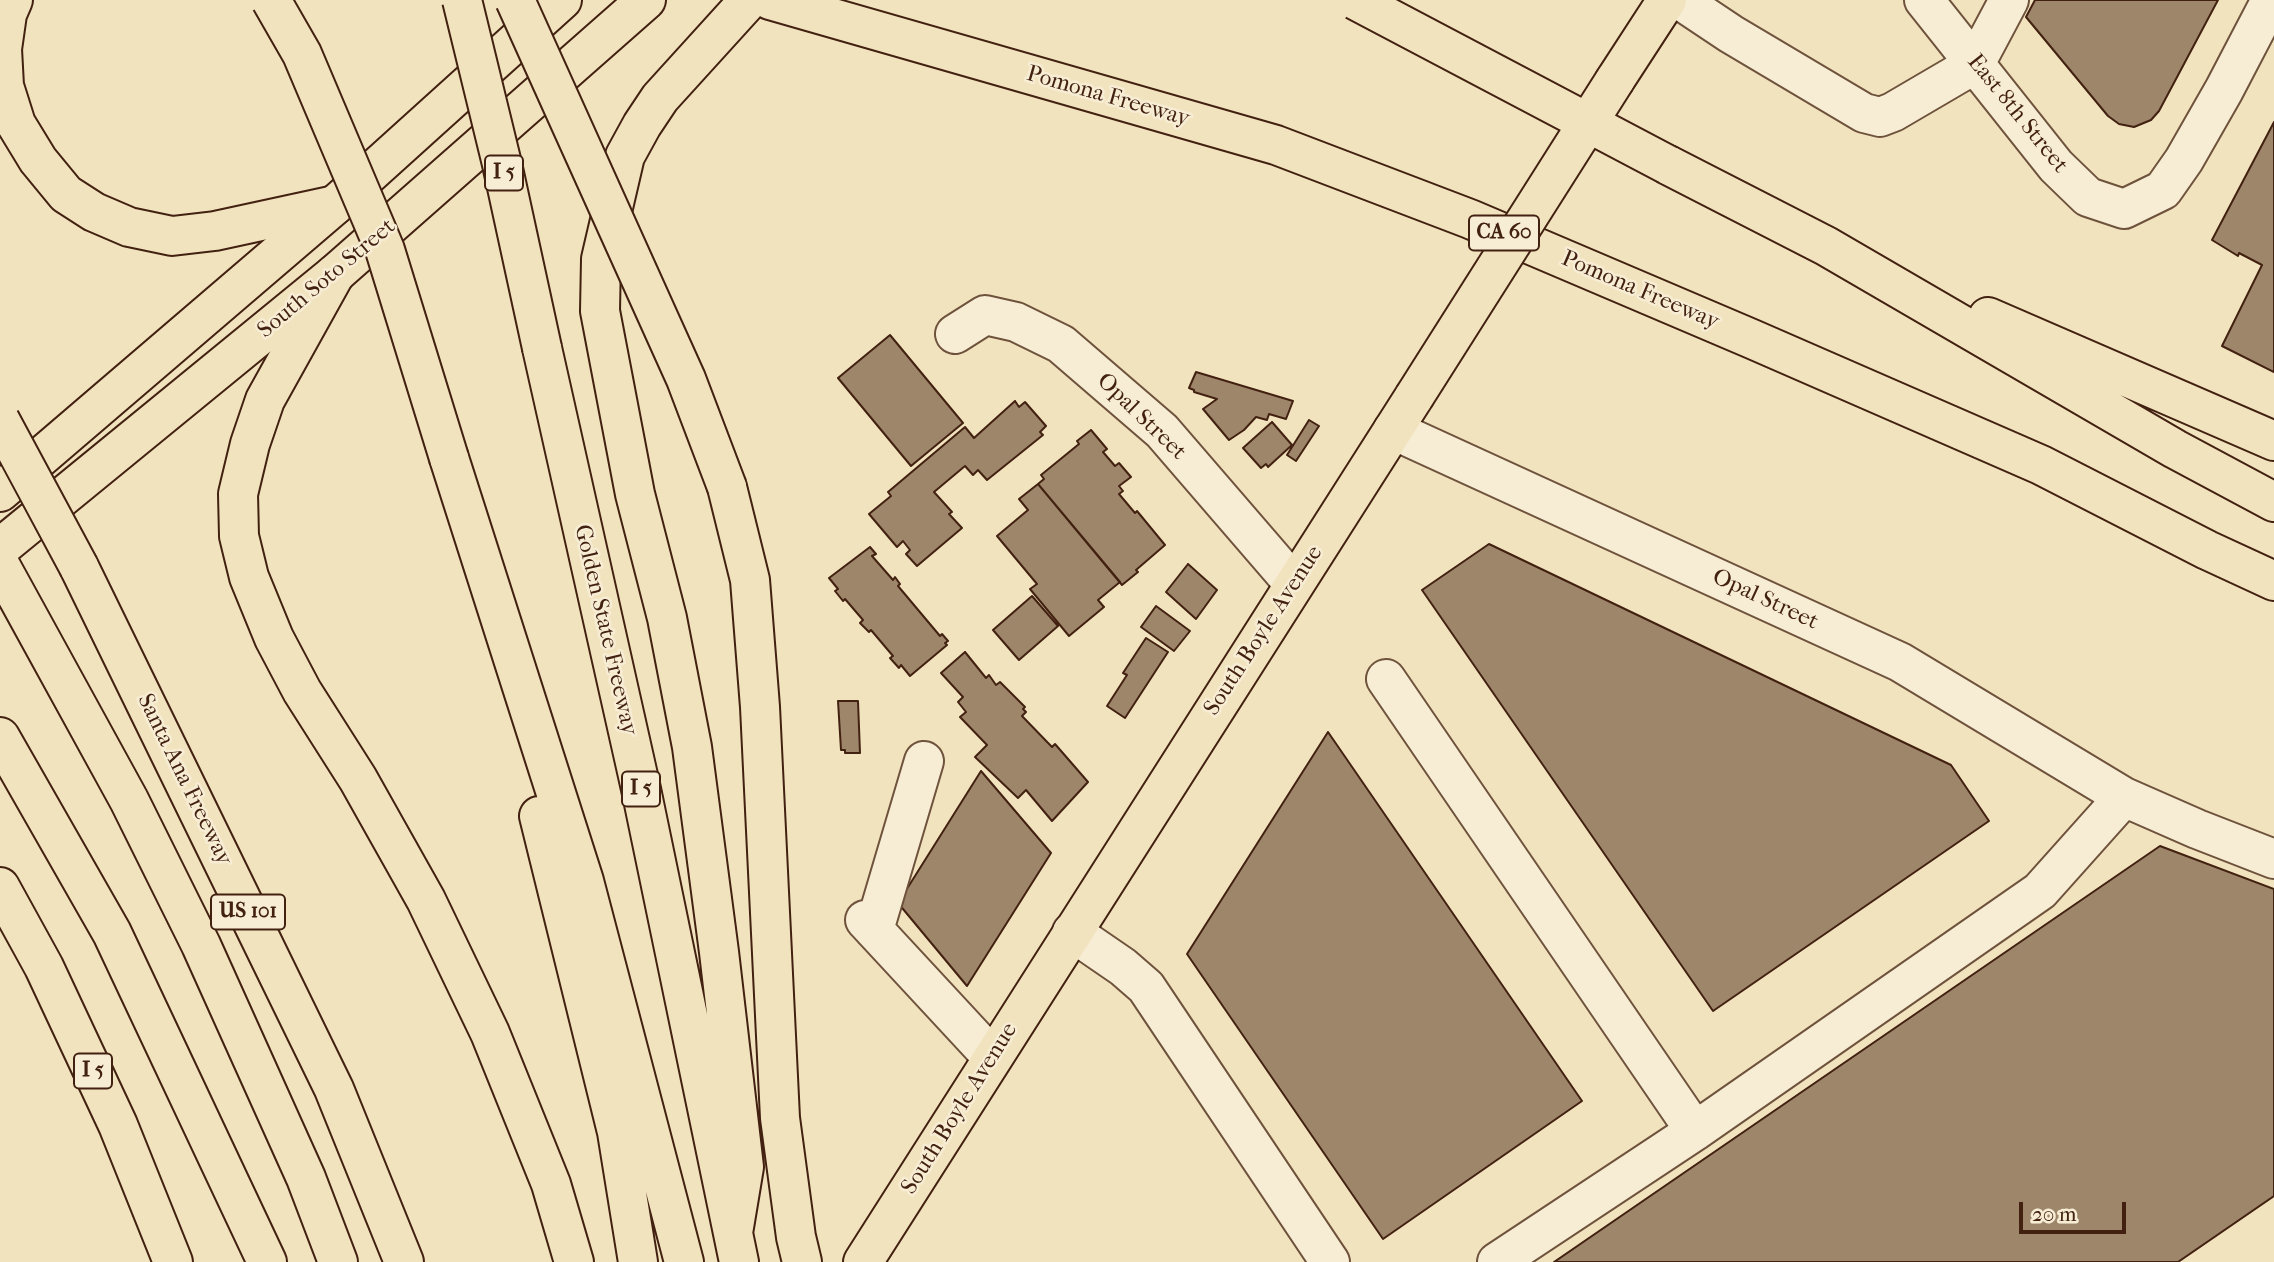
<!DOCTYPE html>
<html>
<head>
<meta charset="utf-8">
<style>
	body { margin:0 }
	#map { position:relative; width:2274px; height:1262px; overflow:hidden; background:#f2e3bf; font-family:"IM FELL French Canon",serif }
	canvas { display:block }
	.scale { position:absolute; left:2019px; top:1202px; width:107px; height:32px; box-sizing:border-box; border:4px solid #422111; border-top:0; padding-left:9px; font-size:21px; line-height:24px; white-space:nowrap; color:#422111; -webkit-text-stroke:5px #f7edd5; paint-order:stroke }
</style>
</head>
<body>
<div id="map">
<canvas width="2274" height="1262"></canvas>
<div class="scale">20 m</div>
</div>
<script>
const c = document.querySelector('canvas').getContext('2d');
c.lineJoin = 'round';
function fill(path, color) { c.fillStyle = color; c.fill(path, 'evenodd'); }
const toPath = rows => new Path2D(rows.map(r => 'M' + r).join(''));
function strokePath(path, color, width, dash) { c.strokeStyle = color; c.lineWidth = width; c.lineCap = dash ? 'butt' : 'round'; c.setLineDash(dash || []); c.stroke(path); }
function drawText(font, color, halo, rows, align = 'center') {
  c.font = font + ' "IM FELL French Canon",serif'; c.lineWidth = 5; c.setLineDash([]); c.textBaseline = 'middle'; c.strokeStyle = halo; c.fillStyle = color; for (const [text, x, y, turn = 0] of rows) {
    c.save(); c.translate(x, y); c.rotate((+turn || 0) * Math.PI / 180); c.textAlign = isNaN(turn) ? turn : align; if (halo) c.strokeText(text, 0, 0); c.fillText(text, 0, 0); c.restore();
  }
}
const building = toPath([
	[2035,0,2218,0,2159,111,2151,120,2134,127,2119,124,2108,116,2026,17,2035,0],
	[2274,122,2274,372,2222,346,2262,265,2239,253,2238,256,2212,240,2274,122],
	[890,335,963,423,911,466,838,378,890,335],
	[1196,372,1293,401,1286,419,1269,414,1267,420,1256,417,1244,430,1229,440,1203,409,1217,399,1194,392,1194,390,1189,388,1196,372],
	[1015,401,1019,407,1025,402,1046,426,1040,432,1043,435,987,480,978,470,973,475,965,466,934,492,952,512,949,514,962,528,917,566,906,554,910,550,903,541,897,547,869,514,891,496,888,492,965,427,974,438,1015,401],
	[1309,420,1319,426,1296,461,1287,455,1309,420],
	[1272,422,1292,445,1268,467,1266,464,1261,468,1243,448,1272,422],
	[1091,430,1107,449,1103,452,1115,466,1119,463,1131,477,1119,486,1123,491,1119,494,1135,513,1137,511,1165,545,1136,570,1138,572,1122,585,1038,484,1044,479,1041,475,1079,444,1077,441,1091,430],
	[1038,484,1120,582,1098,600,1104,607,1069,636,1030,589,1037,584,997,536,1028,510,1019,499,1038,484],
	[1489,544,1951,765,1989,821,1713,1011,1422,590,1489,544],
	[870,547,876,554,872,556,893,580,895,577,900,584,898,586,940,636,942,634,948,641,945,643,947,645,910,676,901,665,899,668,890,658,893,656,871,630,869,632,860,623,863,620,845,599,843,601,835,591,838,589,829,578,870,547],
	[1188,564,1217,590,1196,619,1166,592,1188,564],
	[1032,596,1058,626,1019,660,993,630,1032,596],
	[1156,606,1190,631,1174,651,1141,627,1156,606],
	[1146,638,1168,652,1125,718,1107,706,1127,675,1123,673,1146,638],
	[965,652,986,678,989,675,996,685,1000,682,1025,707,1023,709,1026,712,1022,716,1052,747,1055,744,1088,782,1052,821,1026,790,1018,798,975,757,987,745,960,717,966,712,958,702,963,697,941,673,965,652],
	[838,701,858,701,860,753,845,753,845,750,841,750,838,701],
	[1328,732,1582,1101,1383,1239,1187,954,1328,732],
	[981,771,1051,853,967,986,898,903,981,771],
	[2160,846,2274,889,2274,1196,2178,1262,1554,1262,2160,846]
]);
const minor = toPath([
	[1680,0,1731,34,1864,113,1880,117,1893,112,1975,64,2009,0],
	[1924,0,2056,166,2088,197,2124,209,2163,190,2184,160,2224,90,2271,0],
	[955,334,985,315,1016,322,1061,344,1162,431,1294,584],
	[1393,430,1900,662,2124,797,2197,829,2274,859],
	[1386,679,1695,1131],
	[865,920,992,1057],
	[874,930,924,761],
	[1072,932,1123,967,1146,987,1330,1262],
	[1497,1262,1695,1131,2040,891,2124,797]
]);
const major = toPath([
	[1615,80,1667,0],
	[0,492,335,205,562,0],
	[0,548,335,274,646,0],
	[863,1262,1414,397]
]);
const highway = toPath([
	[13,0,7,14,2,49,4,86,16,124,38,160,66,194,94,212,129,227,172,236,215,231,335,205],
	[770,0,1276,145,1470,219,1752,339,2041,465,2207,550,2274,581],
	[1668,165,1826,246,2175,449,2274,502],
	[335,274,265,400,250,444,238,494,239,536,249,577,274,638,302,691,358,779,426,900,490,1033,551,1184,574,1262],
	[1988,317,2274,441],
	[542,348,641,789,739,1262],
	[449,458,584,881,684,1262],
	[727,487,750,580,760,707,780,1118,796,1237,802,1262],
	[0,565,129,800,201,945,306,1178,338,1262],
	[79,567,334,1089,404,1262],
	[0,737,112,933,267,1262],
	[539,816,617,1132,638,1262],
	[0,887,44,967,118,1125,173,1262],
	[733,1233,744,1167,719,952,692,747,667,618,635,494,600,311,601,259,625,156,642,125,660,98,749,0]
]);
const majorBridge = toPath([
	[1414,397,1615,80]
]);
const highwayBridge = toPath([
	[271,0,302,54,385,250,449,458],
	[462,0,502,164,542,348],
	[515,0,686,379,727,487],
	[1355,0,1668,165],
	[0,420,79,567]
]);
const shields = [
	[504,173,38],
	[1504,233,70],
	[641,789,38],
	[248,912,74],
	[93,1071,38]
];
const shieldNames = [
	["I 5",504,173],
	["CA 60",1504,233],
	["I 5",641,789],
	["US 101",248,912],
	["I 5",93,1071]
];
const streetNames = [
	["Pomona Freeway",1108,97,16],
	["East 8th Street",2017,114,51],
	["South Soto Street",327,279,-40],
	["Pomona Freeway",1640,291,23],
	["Opal Street",1141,417,44],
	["Opal Street",1765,600,25],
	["Golden State Freeway",605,630,77],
	["South Boyle Avenue",1264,631,-57],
	["Santa Ana Freeway",184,780,64],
	["South Boyle Avenue",960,1109,-58]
];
fill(building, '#9e866b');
strokePath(building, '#422111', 2);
strokePath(minor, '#6e523c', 42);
strokePath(major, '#422111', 42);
strokePath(highway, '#422111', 42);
strokePath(minor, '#f7edd5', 38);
strokePath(major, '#f2e3bf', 38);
strokePath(highway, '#f2e3bf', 38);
strokePath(majorBridge, '#422111', 42, []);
strokePath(highwayBridge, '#422111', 42, []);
strokePath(majorBridge, '#f2e3bf', 38);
strokePath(highwayBridge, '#f2e3bf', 38);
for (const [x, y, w] of shields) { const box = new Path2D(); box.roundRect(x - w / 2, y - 17.5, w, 35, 5); c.fillStyle = '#f7edd5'; c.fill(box); strokePath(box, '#422111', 2); }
drawText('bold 21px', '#422111', null, shieldNames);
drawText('23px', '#422111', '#f7edd5', streetNames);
</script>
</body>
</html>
